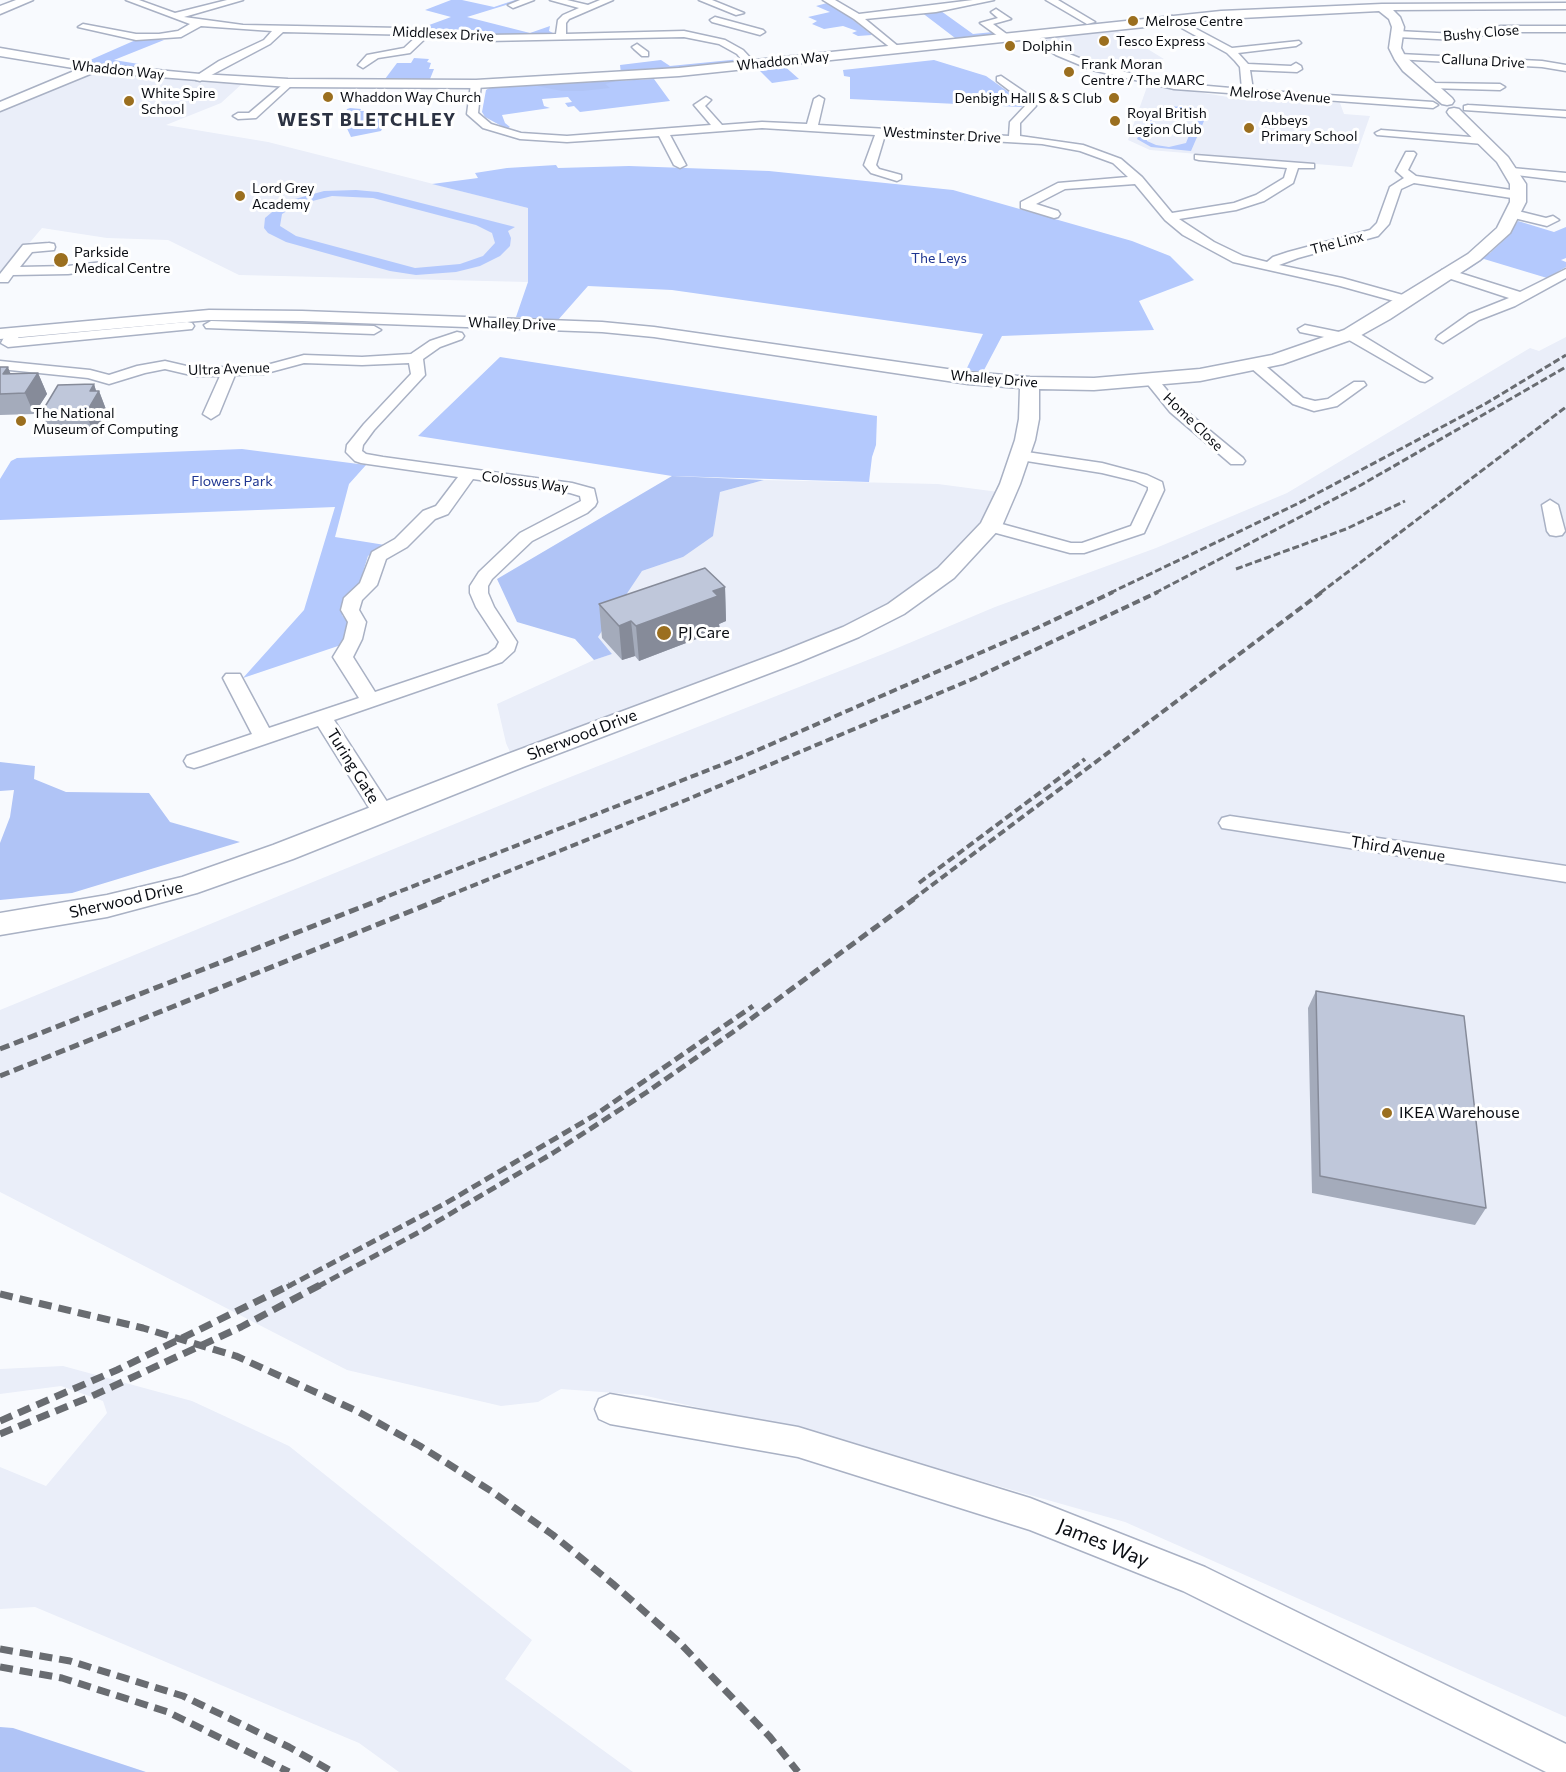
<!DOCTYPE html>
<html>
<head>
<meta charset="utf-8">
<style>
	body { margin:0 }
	canvas { display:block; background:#f8fafe }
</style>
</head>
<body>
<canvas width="1566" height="1772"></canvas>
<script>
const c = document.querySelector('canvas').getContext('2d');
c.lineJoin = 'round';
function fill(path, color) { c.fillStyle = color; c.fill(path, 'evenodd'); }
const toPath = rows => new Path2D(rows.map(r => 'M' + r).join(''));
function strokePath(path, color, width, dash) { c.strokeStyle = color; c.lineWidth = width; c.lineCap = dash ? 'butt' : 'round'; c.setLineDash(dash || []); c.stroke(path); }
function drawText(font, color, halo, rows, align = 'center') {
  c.font = font + ' Commissioner,sans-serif'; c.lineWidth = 6; c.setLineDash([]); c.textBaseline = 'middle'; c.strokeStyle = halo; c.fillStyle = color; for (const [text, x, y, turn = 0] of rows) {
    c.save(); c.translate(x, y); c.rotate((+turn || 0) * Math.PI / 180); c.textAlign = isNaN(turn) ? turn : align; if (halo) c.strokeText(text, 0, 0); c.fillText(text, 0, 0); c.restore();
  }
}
const built = toPath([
	[1113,28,1164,59,1100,66,1073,55,1040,36],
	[94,71,243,83,221,103,166,125,268,142,528,208,528,282,239,275,168,240,107,238,42,228,0,278,0,110],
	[1148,84,1228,97,1340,103,1344,114,1370,116,1352,167,1150,150,1128,140],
	[1566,337,1566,1717,1125,1522,808,1432,642,1395,561,1389,538,1402,501,1406,347,1370,0,1192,0,1010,550,785,883,654,995,607,1156,548,1287,493,1530,348,1539,351],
	[764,480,938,484,1006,493,946,573,896,609,514,761,506,743,497,704,594,660,612,654,598,637,642,571,683,557,720,492],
	[63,1366,192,1401,289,1446,532,1640,505,1679,633,1772,399,1772,359,1743,35,1607,0,1609,0,1467,46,1486,107,1413,103,1401,61,1386,0,1394,0,1369]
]);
const green = toPath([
	[451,0,462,0,494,7,515,0,519,1,467,17,530,33,550,26,549,31,553,33,496,35,415,30,415,27,421,28,451,17,425,10],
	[827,3,843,12,872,35,858,36,852,33,857,31,843,26,824,29,812,24,817,21,808,17,830,12,816,6],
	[941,11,973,34,993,32,1000,36,959,41,921,12],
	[138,39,164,40,114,60,139,64,129,70,81,64],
	[414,58,429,59,427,62,431,63,429,69,434,69,430,79,451,79,449,84,382,83,397,63,411,63],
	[741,59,740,63,621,73,620,65,661,60,670,66],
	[934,60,986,76,1020,100,1022,107,850,99,850,77,844,76,843,70],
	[782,64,799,79,772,83,756,67],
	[654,79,670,101,580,112,574,106,568,107,565,103,572,102,568,97,542,99,544,106,550,108,502,115,505,123,510,127,507,129,485,117,482,112,486,90,491,87],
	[1161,106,1189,107,1207,114,1191,151,1151,147,1137,139,1150,111],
	[1177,108,1191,111,1197,115,1186,143,1169,147,1156,145,1147,141,1146,137,1158,113],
	[350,108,361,109,360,111,391,111,381,131,351,137,343,120,347,109],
	[556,165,558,168,629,166,769,171,953,190,1132,241,1170,256,1194,280,1139,301,1154,330,1002,336,983,372,966,370,983,334,672,290,588,286,558,320,516,317,528,282,528,208,432,184,478,178,475,173,507,168],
	[356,190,378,192,515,227,508,231,511,238,510,246,500,256,480,266,456,272,416,275,390,271,286,242,268,233,264,228,265,218,284,202,324,191],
	[332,196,373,198,476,225,492,233,495,243,483,256,460,264,415,268,296,236,280,226,282,214,297,205],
	[1518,221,1554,232,1566,227,1566,258,1561,260,1566,262,1566,267,1547,278,1484,259,1466,271,1462,270,1490,253,1507,237],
	[500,357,877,416,876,445,872,457,869,482,672,476,418,436],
	[242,449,366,465,349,484,335,537,385,545,368,556,359,585,343,607,342,615,349,624,344,644,243,678,304,610,335,507,0,520,0,479,11,461,17,458]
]);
const forest = toPath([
	[616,81,605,84,610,88,582,91,562,91,537,86],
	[672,476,764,480,720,492,713,536,683,557,642,571,598,637,612,654,594,660,575,639,517,622,497,579],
	[0,762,35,766,34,779,66,792,149,793,170,822,240,842,72,893,0,900,0,843,10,817,14,790,0,791],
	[0,1727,13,1728,146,1772,0,1772]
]);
const minor = toPath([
	[126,0,139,0,175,13,227,0,243,0,184,17,243,25,401,28,487,35,556,34,558,20,563,15,579,8,550,0,567,0,588,5,600,0,613,0,569,19,566,23,566,34,684,31,725,40,743,50,756,64,747,66,737,54,719,44,684,37,487,41,428,36,410,53,378,58,363,68,358,65,367,55,404,48,418,35,283,32,270,44,200,81,196,80,196,76,219,61,264,40,272,31,201,26,181,37,136,40,78,27,83,24,136,34,159,34,178,31,190,24,126,0],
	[520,0,534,0,513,8,508,5,520,0],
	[699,0,712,0,744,13,736,15,699,0],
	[823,0,835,0,859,14,973,0,994,0,936,12,865,19,899,47,899,51,896,52,854,19,823,0],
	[1046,0,1058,0,1095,22,1087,24,1046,0],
	[996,9,1011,19,993,24,1008,35,1008,39,1002,39,980,23,998,18,991,12,996,9],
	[1172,16,1232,48,1299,41,1301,43,1296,46,1238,53,1248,64,1291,66,1296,63,1301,66,1302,69,1297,72,1250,70,1253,90,1433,102,1438,105,1433,108,1174,89,1092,70,1056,55,1023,35,1031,33,1062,51,1099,66,1174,83,1242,89,1240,67,1235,61,1227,53,1169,21,1167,19,1172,16],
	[715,17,763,30,765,32,760,35,712,22,710,20,715,17],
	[1501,26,1566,26,1566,32,1501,32,1457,40,1397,37,1392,34,1397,31,1457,34,1501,26],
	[637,44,648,52,648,56,642,56,634,49,632,47,637,44],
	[1399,54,1542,61,1566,65,1566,71,1542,67,1395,59,1395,55,1399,54],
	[1001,76,1026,93,1036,106,1020,123,1020,136,1083,145,1121,159,1142,177,1172,213,1234,203,1256,195,1284,178,1287,168,1199,160,1195,159,1195,155,1314,164,1314,168,1298,168,1293,183,1264,201,1236,210,1179,219,1214,242,1243,256,1267,262,1273,257,1288,252,1370,230,1377,223,1390,187,1404,178,1396,171,1406,152,1414,152,1416,154,1408,170,1416,176,1518,191,1524,195,1518,199,1414,183,1401,189,1389,224,1378,236,1298,258,1279,265,1342,278,1410,297,1412,300,1405,304,1340,286,1233,262,1183,235,1165,220,1135,184,1065,189,1036,204,1058,211,1060,214,1058,217,1054,218,1021,208,1021,202,1058,183,1128,177,1113,163,1080,151,1042,144,885,135,876,165,879,169,901,175,901,179,897,181,871,173,864,165,875,135,762,128,670,135,686,165,680,168,674,165,659,136,567,142,520,139,483,128,467,114,471,84,476,81,481,84,478,113,491,124,521,133,567,136,711,125,694,105,706,97,711,100,705,106,722,125,762,122,807,124,814,99,819,96,824,99,818,125,1009,136,1010,122,1025,106,1018,97,997,81,997,77,1001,76],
	[288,80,293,83,292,85,256,118,238,119,233,116,238,113,249,113,288,80],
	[1432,83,1500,84,1505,87,1500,90,1428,88,1428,84,1432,83],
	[1468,105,1566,111,1566,117,1464,110,1464,106,1468,105],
	[1381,130,1483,138,1489,141,1483,144,1377,135,1375,133,1381,130],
	[1512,168,1566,173,1566,181,1508,174,1506,172,1512,168],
	[1514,210,1546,218,1553,216,1559,220,1547,226,1510,217,1508,214,1510,211,1514,210],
	[49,243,54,244,55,247,54,250,32,252,20,267,68,266,103,262,110,266,103,270,68,274,13,275,8,282,0,282,0,274,23,245,49,243],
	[1447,269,1520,292,1566,269,1566,278,1515,306,1479,320,1443,343,1436,339,1438,336,1469,314,1509,298,1442,276,1440,273,1442,270,1447,269],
	[211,321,374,326,381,330,374,334,206,328,204,325,211,321],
	[187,322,192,323,194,326,192,329,8,347,1,343,8,330,13,329,20,333,18,338,187,322],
	[1305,325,1344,333,1350,330,1355,331,1432,378,1425,382,1420,381,1349,340,1344,341,1300,332,1298,329,1305,325],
	[457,332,462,333,464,336,462,339,440,347,423,359,425,375,374,430,363,445,362,451,366,454,383,457,572,483,594,489,597,502,595,506,587,513,532,541,492,579,488,586,488,593,494,607,517,642,514,651,502,662,334,720,395,814,392,819,384,821,376,819,318,726,201,766,194,768,187,766,184,761,187,756,252,734,223,678,226,674,240,674,269,728,359,698,333,657,344,639,348,622,341,610,344,598,360,583,372,552,395,539,423,511,436,506,458,477,361,463,355,461,346,452,347,445,364,424,411,374,409,363,362,365,304,363,263,374,235,375,219,414,211,419,203,414,220,376,195,376,165,369,145,373,109,384,88,378,0,369,0,361,90,370,109,375,137,366,165,361,195,368,263,366,304,355,362,357,411,354,430,341,457,332],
	[473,479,570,493,580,496,581,501,520,533,479,572,470,586,470,593,476,607,499,642,496,648,488,654,375,692,353,657,362,639,366,622,359,610,362,600,377,585,386,559,407,547,435,519,448,514,473,479],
	[1256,361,1261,362,1303,398,1315,401,1328,399,1354,382,1364,382,1366,385,1337,406,1314,411,1293,404,1251,368,1249,365,1256,361],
	[1152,377,1157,378,1180,406,1243,458,1245,461,1243,464,1231,464,1170,412,1145,381,1152,377],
	[1020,451,1102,463,1147,475,1162,482,1164,490,1144,533,1084,553,1070,553,985,530,982,526,985,522,991,521,1071,543,1082,543,1131,526,1148,490,1148,487,1135,481,1102,473,1014,459,1012,456,1014,453,1020,451],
	[1550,500,1558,505,1565,531,1562,535,1556,536,1550,535,1547,531,1542,505,1550,500],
	[1230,816,1566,866,1566,882,1222,828,1219,823,1222,818,1230,816],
	[610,1394,798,1427,1030,1498,1205,1567,1566,1744,1566,1772,1546,1772,1183,1591,1030,1530,798,1457,610,1424,599,1419,595,1409,599,1399,610,1394]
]);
const tertiary = toPath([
	[16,0,33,0,0,14,0,6,16,0],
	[1566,3,1566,9,1393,10,1400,17,1404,27,1401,48,1405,56,1452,98,1454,101,1452,104,1447,105,1442,104,1403,71,1395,60,1389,48,1392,27,1389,19,1379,11,1221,19,679,76,476,88,288,87,95,72,0,111,0,102,79,69,0,56,0,48,93,64,200,74,288,79,476,80,679,68,1221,11,1382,4,1566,3],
	[1454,108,1459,109,1508,157,1526,184,1526,202,1510,233,1480,260,1390,319,1356,338,1283,364,1200,381,1094,390,1039,389,1039,419,1035,440,1020,484,1002,526,954,578,904,614,859,637,799,662,523,767,293,859,197,893,107,917,0,935,0,913,107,895,182,877,273,845,505,755,781,652,843,627,888,604,938,568,981,523,1000,484,1015,440,1019,419,1020,388,968,384,654,337,602,332,302,321,209,320,0,339,0,329,209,310,302,311,602,322,654,327,968,372,1030,377,1094,378,1200,369,1272,355,1344,330,1468,254,1497,228,1510,202,1510,184,1497,162,1449,115,1447,112,1449,109,1454,108]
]);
const railFar3 = toPath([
	[1236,569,1346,529,1405,501],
	[1110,593,1299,503,1485,404,1566,355],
	[1155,593,1361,485,1566,367],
	[1320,593,1566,407]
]);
const railFar2 = toPath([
	[919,883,1085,759],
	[378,900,744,756,1037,628,1113,592],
	[437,900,686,800,975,678,1158,592],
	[912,900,1322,592]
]);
const railFar1 = toPath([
	[0,1049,382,899],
	[0,1076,441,899],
	[287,1287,446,1203,595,1115,753,1006],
	[317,1287,421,1231,553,1153,647,1092,733,1032,914,899]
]);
const rail = toPath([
	[0,1294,143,1328,236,1356,357,1411,420,1446,491,1491,553,1535,613,1584,678,1641,770,1737,798,1772],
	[0,1421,117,1370,290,1285],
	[0,1434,90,1397,241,1327,320,1285],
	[0,1649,70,1661,183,1696,289,1747,333,1772],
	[0,1667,62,1678,168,1712,289,1772]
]);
const wall = toPath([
	[0,367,10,374,38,373,47,394,34,414,0,415],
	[94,384,96,391,99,391,107,412,94,435,48,436,40,415],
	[725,587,726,621,719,624,720,630,639,661,635,656,622,660,602,638,599,604],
	[1316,991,1486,1208,1475,1225,1312,1193,1308,1008]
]);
const shadedWall = toPath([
	[8,367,16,388,3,374],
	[38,373,47,394,34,414,25,393],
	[94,384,97,394,99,391,107,412,94,435,86,413,90,391],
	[725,587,726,621,719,624,720,630,639,661,636,626,713,591],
	[631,621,635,656,622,660,619,626]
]);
const building = toPath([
	[0,367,8,367,3,374,38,373,25,393,0,394,0,367],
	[94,384,90,391,99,391,86,413,40,415,58,385,94,384],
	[705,568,725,587,713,591,718,596,636,626,631,621,619,626,599,604,705,568],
	[1316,991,1464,1016,1486,1208,1320,1176,1316,991]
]);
const markers = [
	[1133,21,6,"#9b6f1f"],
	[1104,41,6,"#9b6f1f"],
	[1010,46,6,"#9b6f1f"],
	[1069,72,6,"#9b6f1f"],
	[328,97,6,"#9b6f1f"],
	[1114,98,6,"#9b6f1f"],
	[129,101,6,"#9b6f1f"],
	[1115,121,6,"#9b6f1f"],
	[1249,128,6,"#9b6f1f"],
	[240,196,6,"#9b6f1f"],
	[61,260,8,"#9b6f1f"],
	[21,421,6,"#9b6f1f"],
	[664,633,8,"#9b6f1f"],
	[1387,1113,6,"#9b6f1f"]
];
const farPoinames = [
	["Melrose Centre",1145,21],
	["Tesco Express",1116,41],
	["Dolphin",1022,46],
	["Frank Moran",1081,64],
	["Centre / The MARC",1081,80],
	["White Spire",141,93],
	["School",141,109],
	["Whaddon Way Church",340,97],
	["Denbigh Hall S & S Club",1102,98,"right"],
	["Royal British",1127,113],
	["Legion Club",1127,129],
	["Abbeys",1261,120],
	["Primary School",1261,136],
	["Lord Grey",252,188],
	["Academy",252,204],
	["Parkside",74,252],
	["Medical Centre",74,268],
	["The National",33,413],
	["Museum of Computing",33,429]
];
const farStreetnames = [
	["Bushy Close",1481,33,-5],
	["Middlesex Drive",443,34,3],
	["Whaddon Way",783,61,-6],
	["Calluna Drive",1483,61,3],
	["Whaddon Way",118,70,6],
	["Melrose Avenue",1280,95,4],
	["Westminster Drive",942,135,3],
	["The Linx",1337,243,-15],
	["Whalley Drive",512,324,2],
	["Ultra Avenue",229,369,-2],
	["Whalley Drive",994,379,5],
	["Home Close",1193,422,44],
	["Colossus Way",525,482,8]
];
const farParknames = [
	["The Leys",939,258],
	["Flowers Park",232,481]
];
const poiNames = [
	["PJ Care",678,633],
	["IKEA Warehouse",1399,1113]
];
const streetNames = [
	["Sherwood Drive",582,735,-21],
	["Turing Gate",353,766,58],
	["Third Avenue",1398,849,9],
	["Sherwood Drive",126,900,-13]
];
const farDistrictnames = [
	["WEST BLETCHLEY",367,120]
];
const nearStreetnames = [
	["James Way",1103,1543,22]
];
fill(built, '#eaeef9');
fill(green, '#b4c9fd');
fill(forest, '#b0c4f6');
strokePath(minor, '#a9b1c4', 3);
strokePath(tertiary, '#a9b1c4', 3);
fill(minor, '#fff');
fill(tertiary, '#fff');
strokePath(railFar3, '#696c71', 3, [7, 3]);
strokePath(railFar2, '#696c71', 4, [8, 4]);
strokePath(railFar1, '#696c71', 5, [10, 5]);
strokePath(rail, '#696c71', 7, [13, 7]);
fill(wall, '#a4abbb');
fill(shadedWall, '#868b99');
fill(building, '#bfc7da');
strokePath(building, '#868b99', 1.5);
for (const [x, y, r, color] of markers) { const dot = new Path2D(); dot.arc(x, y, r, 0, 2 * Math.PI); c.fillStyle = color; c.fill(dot); strokePath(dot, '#fff', 2); }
drawText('14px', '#0a0d13', '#fff', farPoinames, 'left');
drawText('14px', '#0a0d13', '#fff', farStreetnames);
drawText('14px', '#1f3691', '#fff', farParknames);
drawText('16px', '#0a0d13', '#fff', poiNames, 'left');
drawText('16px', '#0a0d13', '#fff', streetNames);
c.letterSpacing = '1.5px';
drawText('bold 18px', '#2d3342', '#fff', farDistrictnames);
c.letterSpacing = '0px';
drawText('20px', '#0a0d13', '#fff', nearStreetnames);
</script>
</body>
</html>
